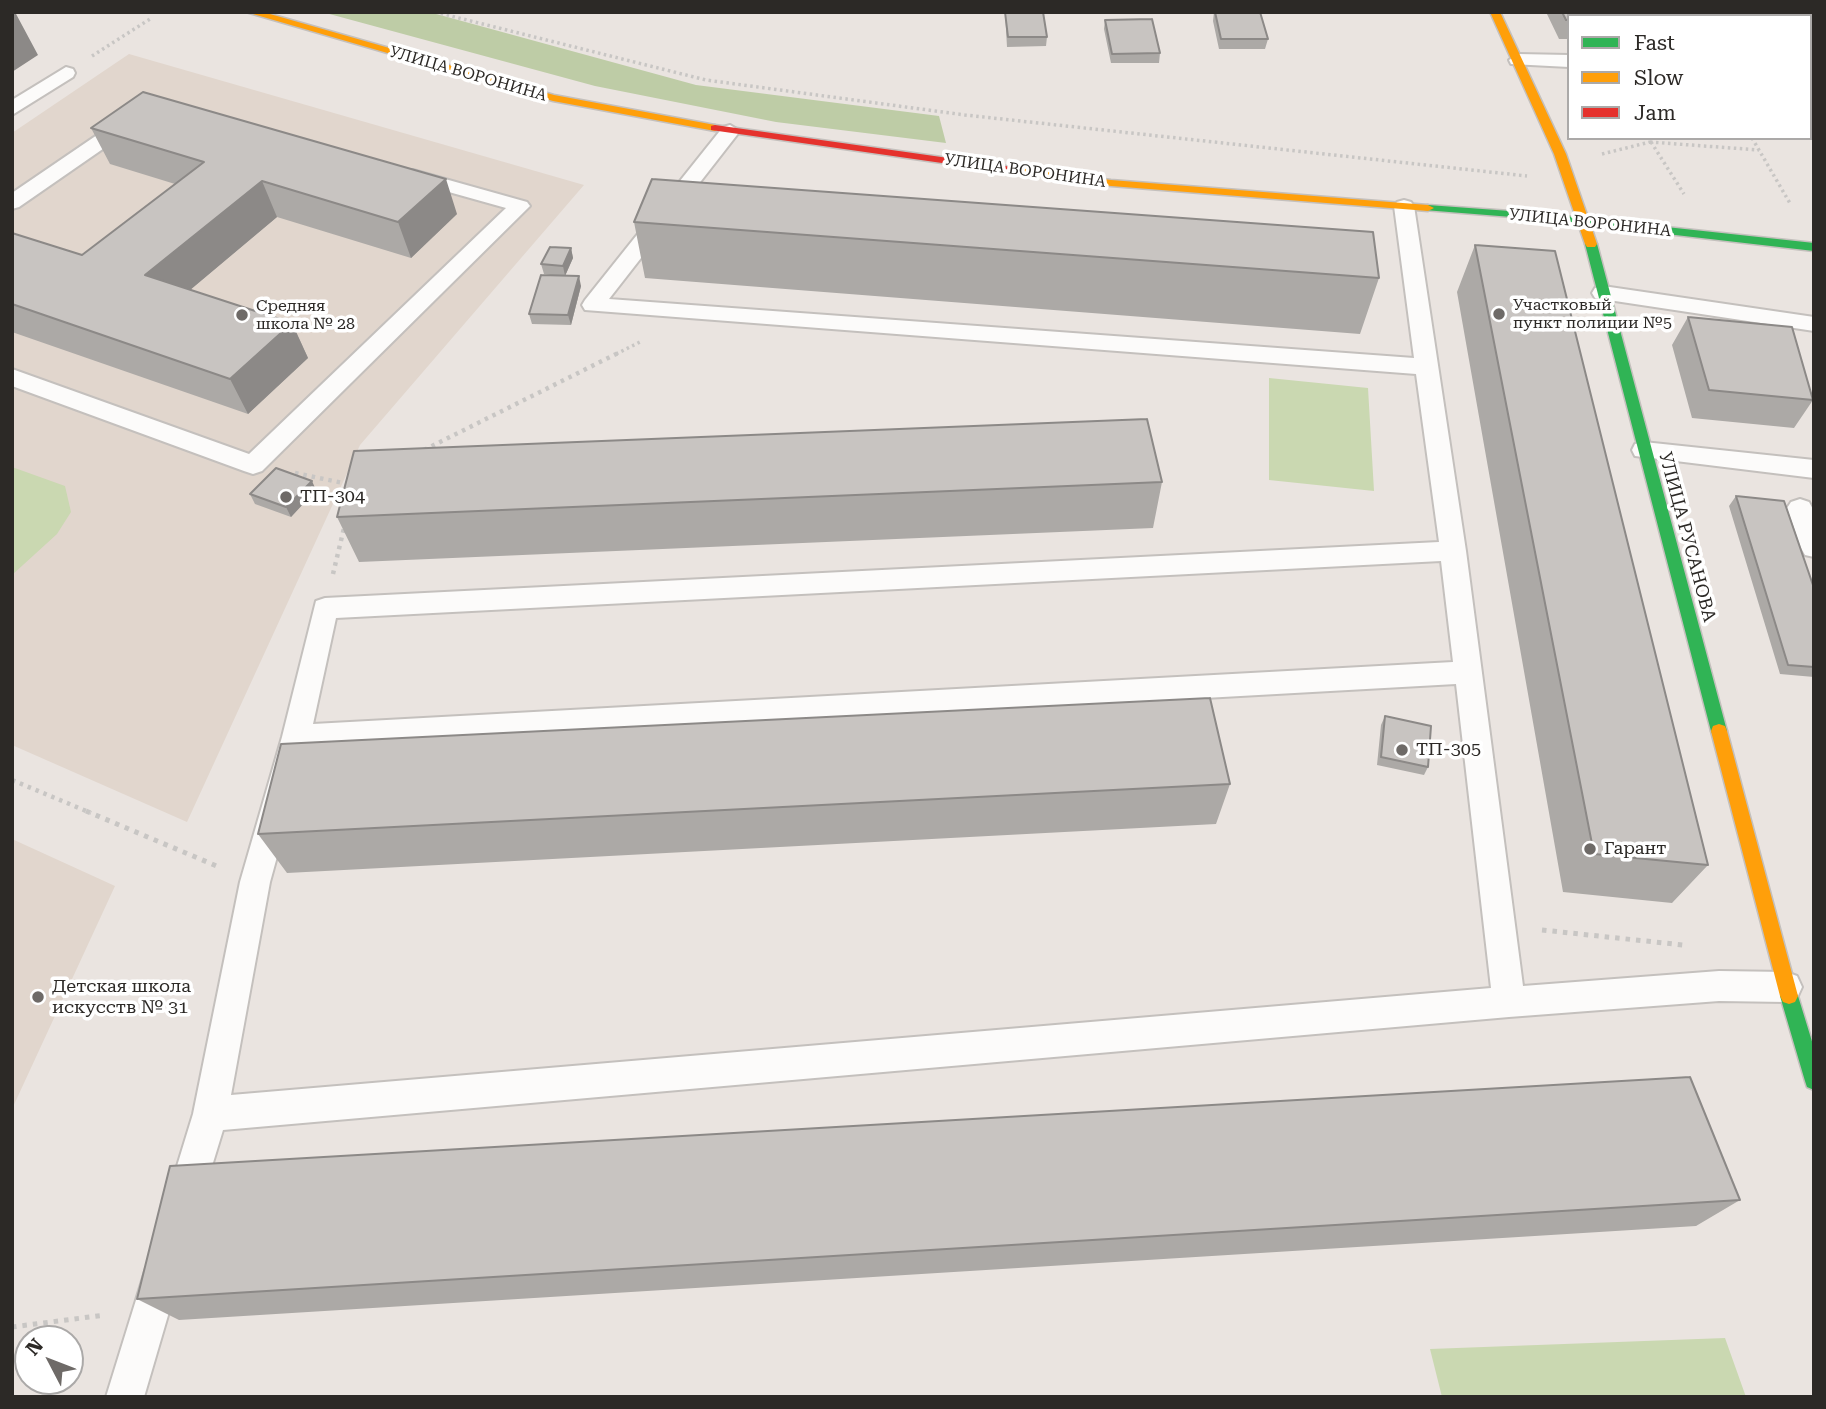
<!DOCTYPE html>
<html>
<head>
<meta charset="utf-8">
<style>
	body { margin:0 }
	#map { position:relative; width:1826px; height:1409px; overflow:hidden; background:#eae4e0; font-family:"Roboto Serif",serif }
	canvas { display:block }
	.frame { position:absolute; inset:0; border:14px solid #2c2926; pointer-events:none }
	.legend { position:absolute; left:1567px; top:14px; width:245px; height:126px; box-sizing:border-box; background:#fff; border:2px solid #aba9a8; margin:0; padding:9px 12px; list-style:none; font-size:21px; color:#2c2926 }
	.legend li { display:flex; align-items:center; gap:14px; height:35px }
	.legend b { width:35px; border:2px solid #aba9a8 }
	.north { position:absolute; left:14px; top:1325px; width:70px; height:70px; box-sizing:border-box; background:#fff; border:2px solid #aba9a8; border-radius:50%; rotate:312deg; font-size:19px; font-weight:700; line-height:28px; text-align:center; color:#2c2926 }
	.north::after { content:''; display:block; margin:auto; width:24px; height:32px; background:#6e6a67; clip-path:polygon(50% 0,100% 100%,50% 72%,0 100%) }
</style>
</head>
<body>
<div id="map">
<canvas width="1826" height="1409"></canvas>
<div class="frame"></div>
<ul class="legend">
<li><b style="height:9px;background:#30b455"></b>Fast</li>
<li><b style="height:9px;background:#ff9f0a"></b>Slow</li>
<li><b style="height:9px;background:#e5322d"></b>Jam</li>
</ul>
<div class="north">N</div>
</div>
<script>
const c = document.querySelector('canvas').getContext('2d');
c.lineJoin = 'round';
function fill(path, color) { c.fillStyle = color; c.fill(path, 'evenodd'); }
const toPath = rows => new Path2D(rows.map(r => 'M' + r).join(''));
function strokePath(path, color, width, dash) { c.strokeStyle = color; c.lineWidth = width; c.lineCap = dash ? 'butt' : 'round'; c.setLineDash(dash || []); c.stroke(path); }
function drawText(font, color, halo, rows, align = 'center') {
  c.font = font + ' "Roboto Serif",serif'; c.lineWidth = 7; c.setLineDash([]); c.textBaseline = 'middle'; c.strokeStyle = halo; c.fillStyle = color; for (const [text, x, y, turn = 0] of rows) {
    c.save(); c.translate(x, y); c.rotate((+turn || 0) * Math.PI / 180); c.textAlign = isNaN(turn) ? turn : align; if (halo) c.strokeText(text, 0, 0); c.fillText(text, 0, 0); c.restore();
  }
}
const built = toPath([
	[129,54,584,185,360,445,187,822,12,745,12,133],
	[12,839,115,886,12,1109]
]);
const green = toPath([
	[1269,378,1368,388,1374,491,1269,480],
	[12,467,65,486,71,512,57,534,12,575],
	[1725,1338,1746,1397,1442,1397,1430,1349]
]);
const forest = toPath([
	[322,12,429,12,696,85,939,116,946,143,776,122,595,86]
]);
const pathFar2 = toPath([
	[435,12,706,80,965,115,1527,176],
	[92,56,150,19],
	[1752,138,1791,205],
	[1650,142,1759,150],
	[1651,142,1684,194],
	[1602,154,1650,142,1648,138],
	[616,354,642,341]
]);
const pathFar1 = toPath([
	[424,450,620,352],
	[295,473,348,484],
	[333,574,344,528],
	[12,780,91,813]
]);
const path = toPath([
	[86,811,219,867],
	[1542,930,1683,945],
	[12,1327,105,1315]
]);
const lane = toPath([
	[1639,12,1657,12,1660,16,1642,16,1639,12],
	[1518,54,1569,55,1569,67,1511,64,1509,60,1518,54],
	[66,67,73,69,75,73,73,77,12,115,12,100,66,67],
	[1810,112,1814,113,1814,125,1810,124,1810,112],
	[129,116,136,118,139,122,136,126,19,207,12,209,12,193,122,118,129,116],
	[730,125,740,131,609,299,1414,358,1394,206,1397,202,1404,200,1411,202,1414,206,1466,551,1523,986,1719,971,1786,972,1797,976,1802,987,1797,998,1786,1002,1719,1001,1509,1017,223,1130,197,1215,184,1220,171,1215,166,1202,193,1114,240,882,282,737,316,601,325,598,1439,542,1416,374,585,310,582,305,585,300,723,127,730,125],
	[1441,561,1453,662,313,724,336,618,1441,561],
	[1456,684,1491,988,231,1095,270,882,307,748,1456,684],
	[413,170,527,202,530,206,262,471,253,474,244,471,12,386,12,369,249,454,506,208,406,180,403,176,406,172,413,170],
	[1603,286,1814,317,1814,331,1595,298,1592,293,1595,288,1603,286],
	[1644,442,1814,460,1814,478,1635,456,1632,450,1635,444,1644,442],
	[1800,499,1809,502,1814,511,1814,557,1805,555,1801,548,1787,508,1791,502,1800,499],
	[163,1253,176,1258,181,1271,144,1397,106,1397,145,1271,150,1258,163,1253]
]);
const fast = toPath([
	[1428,205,1537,213,1814,243,1814,251,1537,219,1424,210,1424,206,1428,205],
	[1591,240,1597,244,1727,731,1725,736,1719,738,1713,736,1711,731,1585,244,1591,240],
	[1789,988,1795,990,1798,996,1814,1048,1814,1090,1807,1087,1805,1081,1780,996,1783,990,1789,988]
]);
const slow = toPath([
	[246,12,263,12,554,95,715,125,720,128,715,131,553,101,246,12],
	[1490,12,1500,12,1566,154,1597,244,1595,247,1587,247,1585,244,1554,154,1490,12],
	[1019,168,1111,180,1428,205,1434,208,1428,211,1111,186,1015,173,1013,171,1019,168],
	[1719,724,1725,726,1727,731,1798,996,1795,1002,1789,1004,1783,1002,1780,996,1711,731,1713,726,1719,724]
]);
const jam = toPath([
	[715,125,1019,168,1025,171,1019,174,711,130,711,126,715,125]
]);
const wall = toPath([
	[1005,12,1047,37,1046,46,1007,47],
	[1214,12,1268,39,1265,49,1219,49,1213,21],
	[1546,12,1637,12,1569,16,1569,39,1559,39],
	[1693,12,1733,12,1736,16,1696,16],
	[1105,20,1160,53,1159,63,1111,63,1104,29],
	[91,128,457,214,411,258,277,217,190,290,292,323,308,358,248,414,12,332,12,233,82,255,175,184,110,164],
	[634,222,1379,278,1360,334,645,278],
	[1475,245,1708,865,1672,903,1563,892,1457,292],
	[571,248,573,258,565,276,581,286,571,325,532,324,529,314,558,276,544,274,541,264],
	[1688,317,1813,400,1794,428,1692,418,1672,345],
	[1162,482,1153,528,359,562,337,517],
	[316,490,291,517,255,504,250,494],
	[1736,496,1814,588,1814,677,1780,674,1729,506],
	[1385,716,1428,767,1424,775,1377,765,1381,725],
	[1230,784,1216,824,287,873,258,834],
	[1740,1200,1696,1226,179,1320,137,1299]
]);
const shadedWall = toPath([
	[12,12,15,12,38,55,12,72],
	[446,179,457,214,411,258,398,222],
	[262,181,277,217,165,311,145,275],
	[571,248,573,258,565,276,563,266],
	[579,276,581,286,571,325,568,315],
	[292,323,308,358,248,414,230,379],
	[312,481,316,490,291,517,286,507]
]);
const building = toPath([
	[1005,12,1043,12,1047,37,1008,37,1005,12],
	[1215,12,1260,12,1268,39,1221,39,1215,12],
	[1562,12,1637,12,1639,16,1569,16,1569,20,1566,20,1562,12],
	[1704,12,1733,12,1736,16,1706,16,1704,12],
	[1152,19,1160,53,1112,54,1105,20,1152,19],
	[143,92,446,179,398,222,262,181,145,275,292,323,230,379,12,304,12,233,82,255,204,162,91,128,143,92],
	[652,179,1373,232,1379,278,634,222,652,179],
	[1475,245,1555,251,1708,865,1594,854,1475,245],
	[550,247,571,248,563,266,541,264,550,247],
	[541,275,579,276,568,315,529,314,541,275],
	[1688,317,1792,327,1813,400,1709,390,1688,317],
	[1147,419,1162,482,337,517,354,451,1147,419],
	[276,468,312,481,286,507,250,494,276,468],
	[1736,496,1784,501,1814,588,1814,667,1788,665,1736,496],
	[1210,698,1230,784,258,834,281,744,1210,698],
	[1385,716,1431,726,1428,767,1381,757,1385,716],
	[1690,1077,1740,1200,137,1299,170,1166,1690,1077]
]);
const markers = [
	[1499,314,7,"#6e6a67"],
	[242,315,7,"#6e6a67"],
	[286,497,7,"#6e6a67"],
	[1402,750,7,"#6e6a67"],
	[1590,849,7,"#6e6a67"],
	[38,997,7,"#6e6a67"]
];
const farStreetnames = [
	["УЛИЦА ВОРОНИНА",468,74,16],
	["УЛИЦА ВОРОНИНА",1025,171,8],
	["УЛИЦА ВОРОНИНА",1590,223,6]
];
const farPoinames = [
	["Участковый",1513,305],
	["пункт полиции №5",1513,323],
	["Средняя",256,306],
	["школа № 28",256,324]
];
const poiNames = [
	["ТП-304",300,497],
	["ТП-305",1416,750],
	["Гарант",1604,849],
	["Детская школа",52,987],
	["искусств № 31",52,1008]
];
const streetNames = [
	["УЛИЦА РУСАНОВА",1687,537,75]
];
fill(built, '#e1d6cd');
fill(green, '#cad8b1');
fill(forest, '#becca6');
strokePath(lane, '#c4c0bd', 4);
strokePath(fast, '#c4c0bd', 3);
strokePath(slow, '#c4c0bd', 3);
strokePath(jam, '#c4c0bd', 3);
strokePath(pathFar2, '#c8c6c4', 3.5, [2.5, 3.5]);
strokePath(pathFar1, '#c8c6c4', 4.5, [3.5, 5]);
strokePath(path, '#c8c6c4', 5, [4.5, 6]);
fill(lane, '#fcfbfa');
fill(fast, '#30b455');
fill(slow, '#ff9f0a');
fill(jam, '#e5322d');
fill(wall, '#aca9a6');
fill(shadedWall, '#8c8987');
fill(building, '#c8c4c1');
strokePath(building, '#8c8987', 2);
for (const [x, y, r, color] of markers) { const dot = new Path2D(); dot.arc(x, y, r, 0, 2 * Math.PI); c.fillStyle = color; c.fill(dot); strokePath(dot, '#fff', 2.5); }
drawText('16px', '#2c2926', '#fff', farStreetnames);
drawText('16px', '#2c2926', '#fff', farPoinames, 'left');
drawText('18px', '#2c2926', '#fff', poiNames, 'left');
drawText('18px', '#2c2926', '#fff', streetNames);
</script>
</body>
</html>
